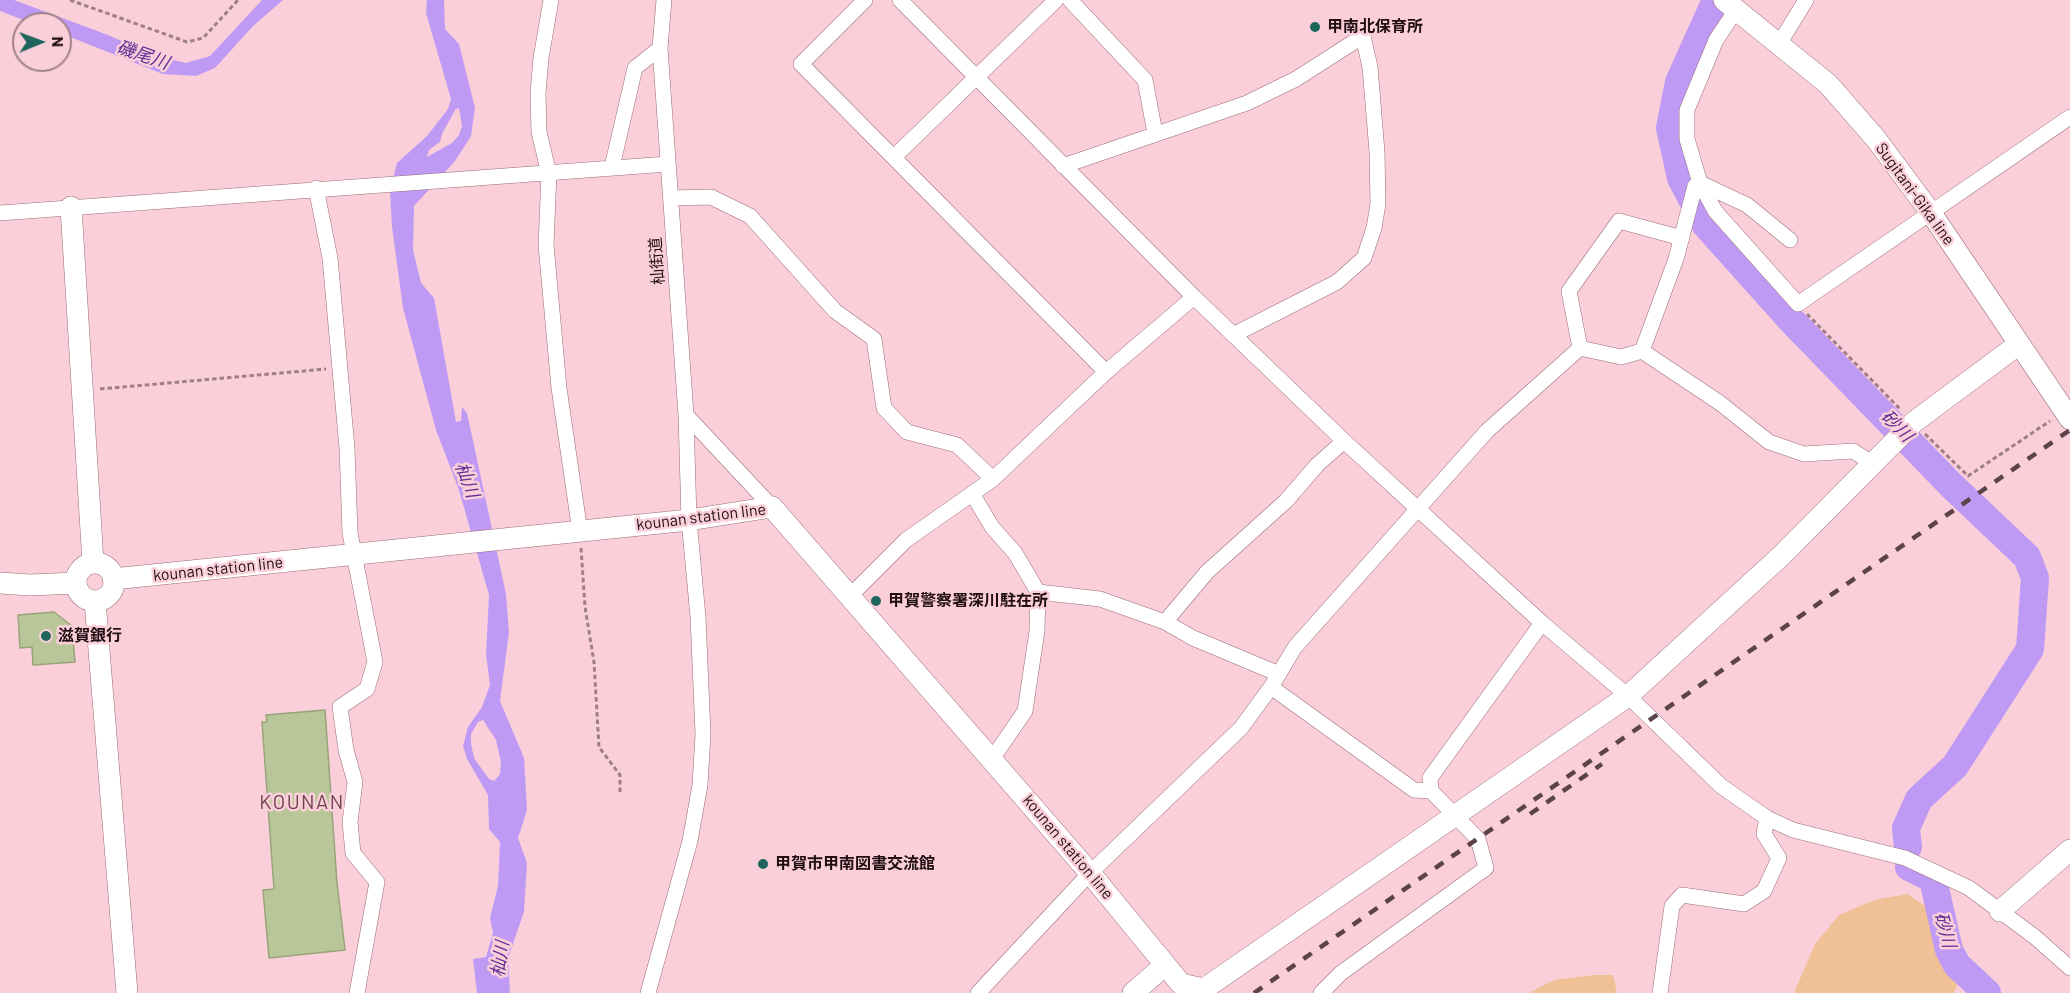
<!DOCTYPE html>
<html>
<head>
<meta charset="utf-8">
<style>
	body { margin:0 }
	#map { position:relative; width:2070px; height:993px; overflow:hidden; background:#facfd9; font-family:Barlow,sans-serif }
	canvas { display:block }
	.north { position:absolute; left:12px; top:12px; width:60px; height:60px; box-sizing:border-box; background:#facfd9; border:2px solid #a3828a; border-radius:50%; rotate:89deg; font-size:16px; font-weight:700; line-height:24px; text-align:center; color:#200e13 }
	.north::after { content:''; display:block; margin:auto; width:21px; height:27px; background:#1e665d; clip-path:polygon(50% 0,100% 100%,50% 72%,0 100%) }
</style>
</head>
<body>
<div id="map">
<canvas width="2070" height="993"></canvas>
<div class="north">N</div>
</div>
<script>
const c = document.querySelector('canvas').getContext('2d');
c.lineJoin = 'round';
function fill(path, color) { c.fillStyle = color; c.fill(path, 'evenodd'); }
const toPath = rows => new Path2D(rows.map(r => 'M' + r).join(''));
function strokePath(path, color, width, dash) { c.strokeStyle = color; c.lineWidth = width; c.lineCap = dash ? 'butt' : 'round'; c.setLineDash(dash || []); c.stroke(path); }
function drawText(font, color, halo, rows, align = 'center') {
  c.font = font + ' Barlow,"Noto Sans JP",sans-serif'; c.lineWidth = 5; c.setLineDash([]); c.textBaseline = 'middle'; c.strokeStyle = halo; c.fillStyle = color; for (const [text, x, y, turn = 0] of rows) {
    c.save(); c.translate(x, y); c.rotate((+turn || 0) * Math.PI / 180); c.textAlign = isNaN(turn) ? turn : align; if (halo) c.strokeText(text, 0, 0); c.fillText(text, 0, 0); c.restore();
  }
}
const green = toPath([
	[1908,894,1943,919,1963,944,1963,968,1954,993,1794,993,1815,944,1839,915,1874,900],
	[1594,975,1613,975,1617,993,1529,993,1554,980]
]);
const water = toPath([
	[0,0,14,0,108,35,156,56,186,63,210,56,262,0,283,0,253,26,215,68,196,76,163,74,60,33,60,24,34,24,0,11],
	[427,0,444,0,445,29,459,44,475,108,471,136,455,161,414,206,413,250,421,283,434,298,456,422,461,421,462,407,467,413,506,594,509,632,500,701,524,758,527,810,518,838,527,863,524,912,508,958,510,993,477,993,473,959,486,957,493,933,490,918,498,886,500,842,489,829,488,795,467,759,463,746,468,727,482,707,490,685,486,654,489,595,459,490,436,430,403,308,392,227,390,190,397,163,427,136,448,109,451,99,426,13],
	[459,108,462,126,459,135,452,143,427,157,429,150,440,142,442,134,455,110],
	[483,720,496,740,501,762,500,774,494,781,489,779,474,758,471,744,471,734,478,722]
]);
const river = toPath([
	[1716,0,1679,82,1670,128,1681,178,1705,224,1790,319,1952,486,2027,557,2035,578,2030,649,1955,766,1919,799,1906,828,1908,847],
	[1909,867,1933,879,1949,950,1957,965,1987,993]
]);
const building = toPath([
	[54,612,72,626,75,662,33,665,32,647,20,648,18,615,54,612],
	[325,710,337,883,345,950,269,958,263,890,274,889,262,722,267,722,266,715,325,710]
]);
const path = toPath([
	[70,0,187,42,203,38,238,0],
	[1807,314,1901,410],
	[100,389,326,369],
	[1925,434,1968,476,2050,421],
	[581,548,585,607,594,662,599,747,620,775,620,793]
]);
const street = toPath([
	[551,0,541,58,538,93,539,132,549,174,546,245,559,388,580,532],
	[865,0,801,64,1106,372],
	[900,0,1194,297,1344,441,1542,623,1628,696,1721,786,1767,818,1793,830,1905,858,1969,888,2035,937,2070,968],
	[1070,0,1145,80,1155,133],
	[1779,44,1806,0],
	[894,157,1056,0],
	[1063,166,1247,103,1296,79,1363,36,1370,67,1377,152,1378,204,1374,228,1364,258,1337,282,1233,335],
	[612,167,635,68,660,48],
	[1700,183,1715,211,1798,304,2070,117],
	[1700,183,1747,205,1790,240],
	[316,188,330,258,347,448,350,533,375,662,367,689,340,707,346,750,355,782,350,822,353,853,377,882,357,993],
	[671,198,711,197,750,216,835,311,874,339,884,408,907,432,957,445,993,479],
	[0,213,668,164],
	[1580,348,1569,291,1619,221,1682,238],
	[1642,351,1720,403,1769,442,1804,454,1853,451,1872,463],
	[686,415,772,507],
	[973,495,992,527,1015,553,1038,592,1037,631,1025,711,992,759],
	[1038,592,1100,599,1165,622,1193,638,1279,674],
	[850,596,906,540,993,479,1106,372,1194,297],
	[1165,622,1207,572,1286,501,1317,465,1344,441],
	[1271,687,1414,790,1431,791],
	[648,993,690,841,700,785,703,734,698,617,689,520,686,415,660,48,664,0],
	[978,993,1090,873,1241,728,1271,687,1295,647,1487,431,1580,348,1621,357,1642,351,1676,259,1695,186,1700,183,1687,139,1687,110,1716,40,1736,10],
	[1321,993,1341,973,1486,868,1478,839,1431,791,1430,778,1542,623],
	[1660,993,1672,906,1682,895,1744,904,1764,891,1779,858,1764,834,1767,818]
]);
const secondary = toPath([
	[1724,0,1828,84,1876,139,1931,213,2070,419],
	[71,207,93,563],
	'76 582a19 19 0 1 1 38 0a19 19 0 1 1-38 0Z',
	[113,579,689,520,772,507,1090,873,1181,984,1204,989,1628,696,1782,555,1914,422,2019,344],
	[0,583,30,585,76,583],
	[95,601,127,993],
	[2000,911,2070,850],
	[1133,993,1165,965]
]);
const rail = toPath([
	[1530,814,1602,764],
	[1254,993,2070,430]
]);
const markers = [
	[1315,27,6,"#1e665d"],
	[876,601,6,"#1e665d"],
	[46,636,6,"#1e665d"],
	[763,864,6,"#1e665d"]
];
const poiNames = [
	["甲南北保育所",1327,27],
	["甲賀警察署深川駐在所",888,601],
	["滋賀銀行",58,636],
	["甲賀市甲南図書交流館",775,864]
];
const streetNames = [
	["Sugitani-Gika line",1915,194,54],
	["杣街道",657,261,-94],
	["kounan station line",701,517,-7],
	["kounan station line",218,569,-6],
	["kounan station line",1068,847,50]
];
const waterNames = [
	["磯尾川",143,55,19],
	["砂川",1897,426,45],
	["杣川",467,480,69],
	["砂川",1945,930,75],
	["杣川",500,959,-82]
];
const quarterNames = [
	["KOUNAN",302,802]
];
fill(green, '#f0c096');
fill(water, '#bf9af4');
strokePath(river, '#bf9af4', 28);
fill(building, '#b8c69a');
strokePath(building, '#97a579', 1.5);
strokePath(street, '#9b6c78', 16);
strokePath(secondary, '#9b6c78', 22);
strokePath(path, '#9f7f86', 3, [4.5, 3]);
strokePath(street, '#fff', 15);
strokePath(secondary, '#fff', 21);
strokePath(rail, '#5c434a', 4.5, [10, 10]);
for (const [x, y, r, color] of markers) { const dot = new Path2D(); dot.arc(x, y, r, 0, 2 * Math.PI); c.fillStyle = color; c.fill(dot); strokePath(dot, '#facfd9', 2); }
drawText('bold 16px', '#200e13', '#facfd9', poiNames, 'left');
drawText('16px', '#200e13', '#facfd9', streetNames);
drawText('italic 18px', '#612f95', '#facfd9', waterNames);
c.letterSpacing = '1.5px';
drawText('20px', '#6d414d', '#facfd9', quarterNames);
c.letterSpacing = '0px';
</script>
</body>
</html>
